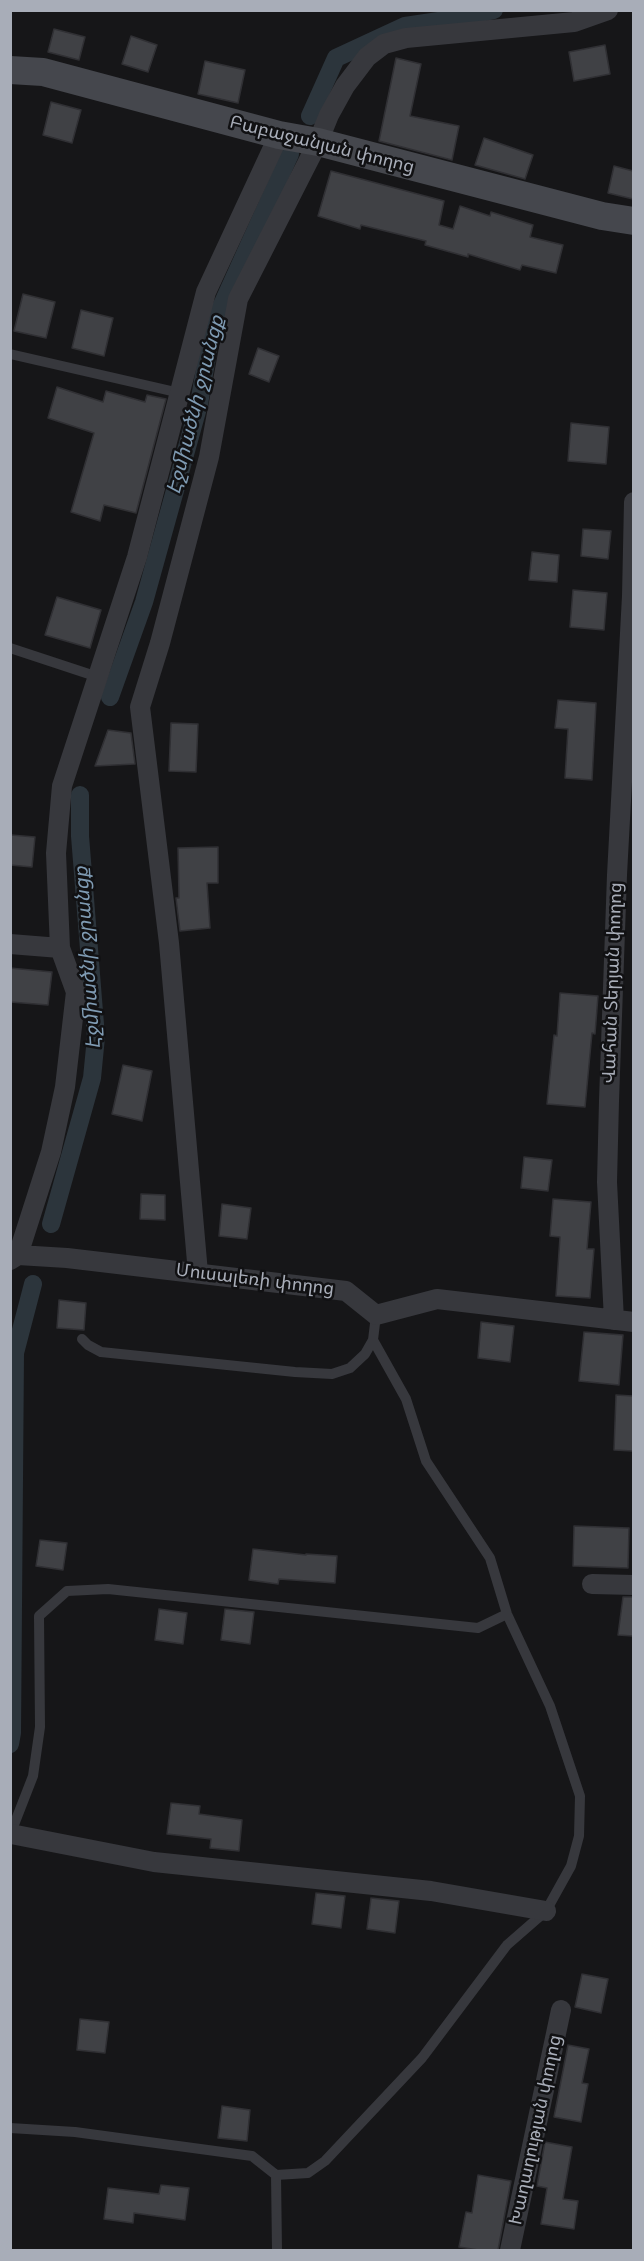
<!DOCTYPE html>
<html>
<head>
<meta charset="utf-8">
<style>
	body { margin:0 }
	#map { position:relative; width:644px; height:2261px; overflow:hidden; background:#161618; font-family:Helvetica,sans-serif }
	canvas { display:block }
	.frame { position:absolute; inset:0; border:12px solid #a8adb8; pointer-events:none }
</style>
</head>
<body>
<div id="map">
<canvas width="644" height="2261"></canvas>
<div class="frame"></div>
</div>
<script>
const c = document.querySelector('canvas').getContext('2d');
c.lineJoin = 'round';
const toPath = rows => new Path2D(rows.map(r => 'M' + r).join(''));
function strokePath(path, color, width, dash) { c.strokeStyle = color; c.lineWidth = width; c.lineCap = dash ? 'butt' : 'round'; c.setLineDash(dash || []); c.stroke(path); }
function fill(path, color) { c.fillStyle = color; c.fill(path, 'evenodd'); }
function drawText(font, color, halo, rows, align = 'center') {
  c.font = font + ' Helvetica,"Noto Sans Armenian",sans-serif'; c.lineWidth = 5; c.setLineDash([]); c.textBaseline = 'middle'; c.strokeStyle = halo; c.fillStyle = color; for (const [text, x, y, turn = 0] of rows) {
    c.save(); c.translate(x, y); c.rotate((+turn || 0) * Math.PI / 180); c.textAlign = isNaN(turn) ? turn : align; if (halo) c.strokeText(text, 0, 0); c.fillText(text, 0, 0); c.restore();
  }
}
const canal = toPath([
	[310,116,336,58,405,26,459,18,494,10],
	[110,697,144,602,199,404,212,327,290,154],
	[51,1224,92,1078,96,1037,80,836,80,795],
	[10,1744,12,1733,15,1353,33,1284]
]);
const building = toPath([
	[54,29,85,37,79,60,48,52,54,29],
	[131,36,157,45,148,72,122,64,131,36],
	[605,45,610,74,574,81,569,52,605,45],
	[396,58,421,64,410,116,459,126,452,160,379,141,396,58],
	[205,61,245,70,238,103,198,94,205,61],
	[51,102,81,110,72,143,43,135,51,102],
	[484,138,533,155,525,179,475,165,484,138],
	[614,166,633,171,633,199,608,193,614,166],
	[331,171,444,201,439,225,453,229,460,206,490,216,491,212,533,225,530,237,563,245,556,273,522,265,520,270,468,254,468,257,425,245,426,241,361,225,360,229,318,216,331,171],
	[23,294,55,302,46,338,14,331,23,294],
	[81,310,113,318,104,356,72,348,81,310],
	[258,348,279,356,269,382,249,374,258,348],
	[57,387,103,402,106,391,145,402,147,395,166,399,136,513,104,505,100,521,71,512,94,433,48,418,57,387],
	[571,423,609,427,606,464,568,461,571,423],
	[583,529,611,531,608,559,581,556,583,529],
	[532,552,559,555,557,582,529,580,532,552],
	[573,590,607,593,604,630,570,627,573,590],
	[57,597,101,610,90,648,45,635,57,597],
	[558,700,596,703,592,780,565,778,568,729,555,728,558,700],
	[171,723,198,724,196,772,169,771,171,723],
	[108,730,131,733,135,764,95,766,108,730],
	[11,835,35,837,32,867,10,865,11,835],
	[218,847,218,883,207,883,210,928,180,931,176,898,179,898,178,848,218,847],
	[10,968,52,972,48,1005,10,1002,10,968],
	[560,993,598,996,595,1034,592,1033,585,1107,547,1104,554,1035,557,1036,560,993],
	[123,1065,152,1071,142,1121,112,1114,123,1065],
	[524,1157,552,1160,548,1191,521,1188,524,1157],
	[141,1194,165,1195,165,1220,140,1219,141,1194],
	[553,1199,591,1202,587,1249,594,1249,590,1298,556,1296,560,1237,550,1236,553,1199],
	[222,1204,251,1208,247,1239,219,1236,222,1204],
	[59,1300,86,1303,84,1330,57,1328,59,1300],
	[481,1322,514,1326,510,1362,478,1358,481,1322],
	[584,1332,623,1335,619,1385,579,1381,584,1332],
	[616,1395,633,1396,633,1451,614,1450,616,1395],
	[574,1526,629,1528,628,1568,573,1566,574,1526],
	[40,1540,67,1543,63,1570,36,1566,40,1540],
	[253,1549,306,1555,306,1554,337,1556,335,1583,279,1579,278,1584,249,1580,253,1549],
	[623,1597,633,1597,633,1636,618,1635,623,1597],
	[159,1609,187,1613,183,1644,155,1640,159,1609],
	[225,1609,254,1612,250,1644,221,1640,225,1609],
	[171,1803,200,1806,199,1814,242,1820,239,1851,210,1848,211,1839,167,1834,171,1803],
	[316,1893,345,1896,341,1928,312,1924,316,1893],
	[371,1898,399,1901,395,1933,367,1929,371,1898],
	[582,1974,608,1979,601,2013,575,2007,582,1974],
	[80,2019,109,2022,105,2053,77,2050,80,2019],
	[568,2045,589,2049,582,2083,588,2084,581,2122,554,2117,568,2045],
	[222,2106,250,2110,247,2141,218,2138,222,2106],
	[545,2142,572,2147,563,2199,578,2201,574,2229,541,2224,547,2188,537,2186,545,2142],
	[478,2175,511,2181,498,2250,478,2250,459,2247,466,2212,472,2213,478,2175],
	[161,2185,189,2188,185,2220,134,2213,133,2223,104,2219,108,2188,159,2194,161,2185]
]);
const lane = toPath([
	[10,354,180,393],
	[10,648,98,677],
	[82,1339,88,1345,101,1352,295,1372,332,1374,350,1368,365,1354,373,1340],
	[10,1835,33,1776,40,1727,39,1616,67,1591,108,1589,478,1628,507,1614],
	[10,2128,75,2132,252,2156,276,2175,277,2250],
	[276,2175,308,2173,325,2161,422,2058,507,1945,546,1911,571,1866,579,1836,580,1796,550,1706,507,1614,490,1558,426,1461,406,1399,373,1340,376,1315]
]);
const street = toPath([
	[10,944,60,948],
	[18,1255,51,1152,65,1087,76,992,60,948,56,853,62,786,137,557,206,292,279,135],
	[10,1260,18,1255,67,1258,346,1291,376,1315,437,1299,634,1322],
	[198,1273,169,943,140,707,160,643,209,457,238,299,318,142,329,115,345,86,367,57,384,44,406,38,574,22,608,10],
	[614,1320,607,1182,609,1101,617,875,632,596,634,502],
	[592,1584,634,1585],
	[11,1834,154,1862,431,1891,546,1911],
	[510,2250,561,2010]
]);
const secondary = toPath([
	[10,70,43,72,279,135,318,142,602,216,634,221]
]);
const streetNames = [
	["Բաբաջանյան փողոց",322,145,14],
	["Վահան Տերյան փողոց",613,983,-88],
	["Մուսալեռի փողոց",255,1280,7],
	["Խաղաղության փողոց",536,2130,-78]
];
const waterNames = [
	["Էջմիածնի ջրանցք",196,405,-76],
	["Էջմիածնի ջրանցք",88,958,-94]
];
strokePath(canal, '#2c353c', 18);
fill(building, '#404145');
strokePath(building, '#303034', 1.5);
strokePath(lane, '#37383d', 10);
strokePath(street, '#37383d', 20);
strokePath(secondary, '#45474d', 28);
drawText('18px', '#a8adb8', '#111113', streetNames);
drawText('italic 20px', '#7f9bb3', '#111113', waterNames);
</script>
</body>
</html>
